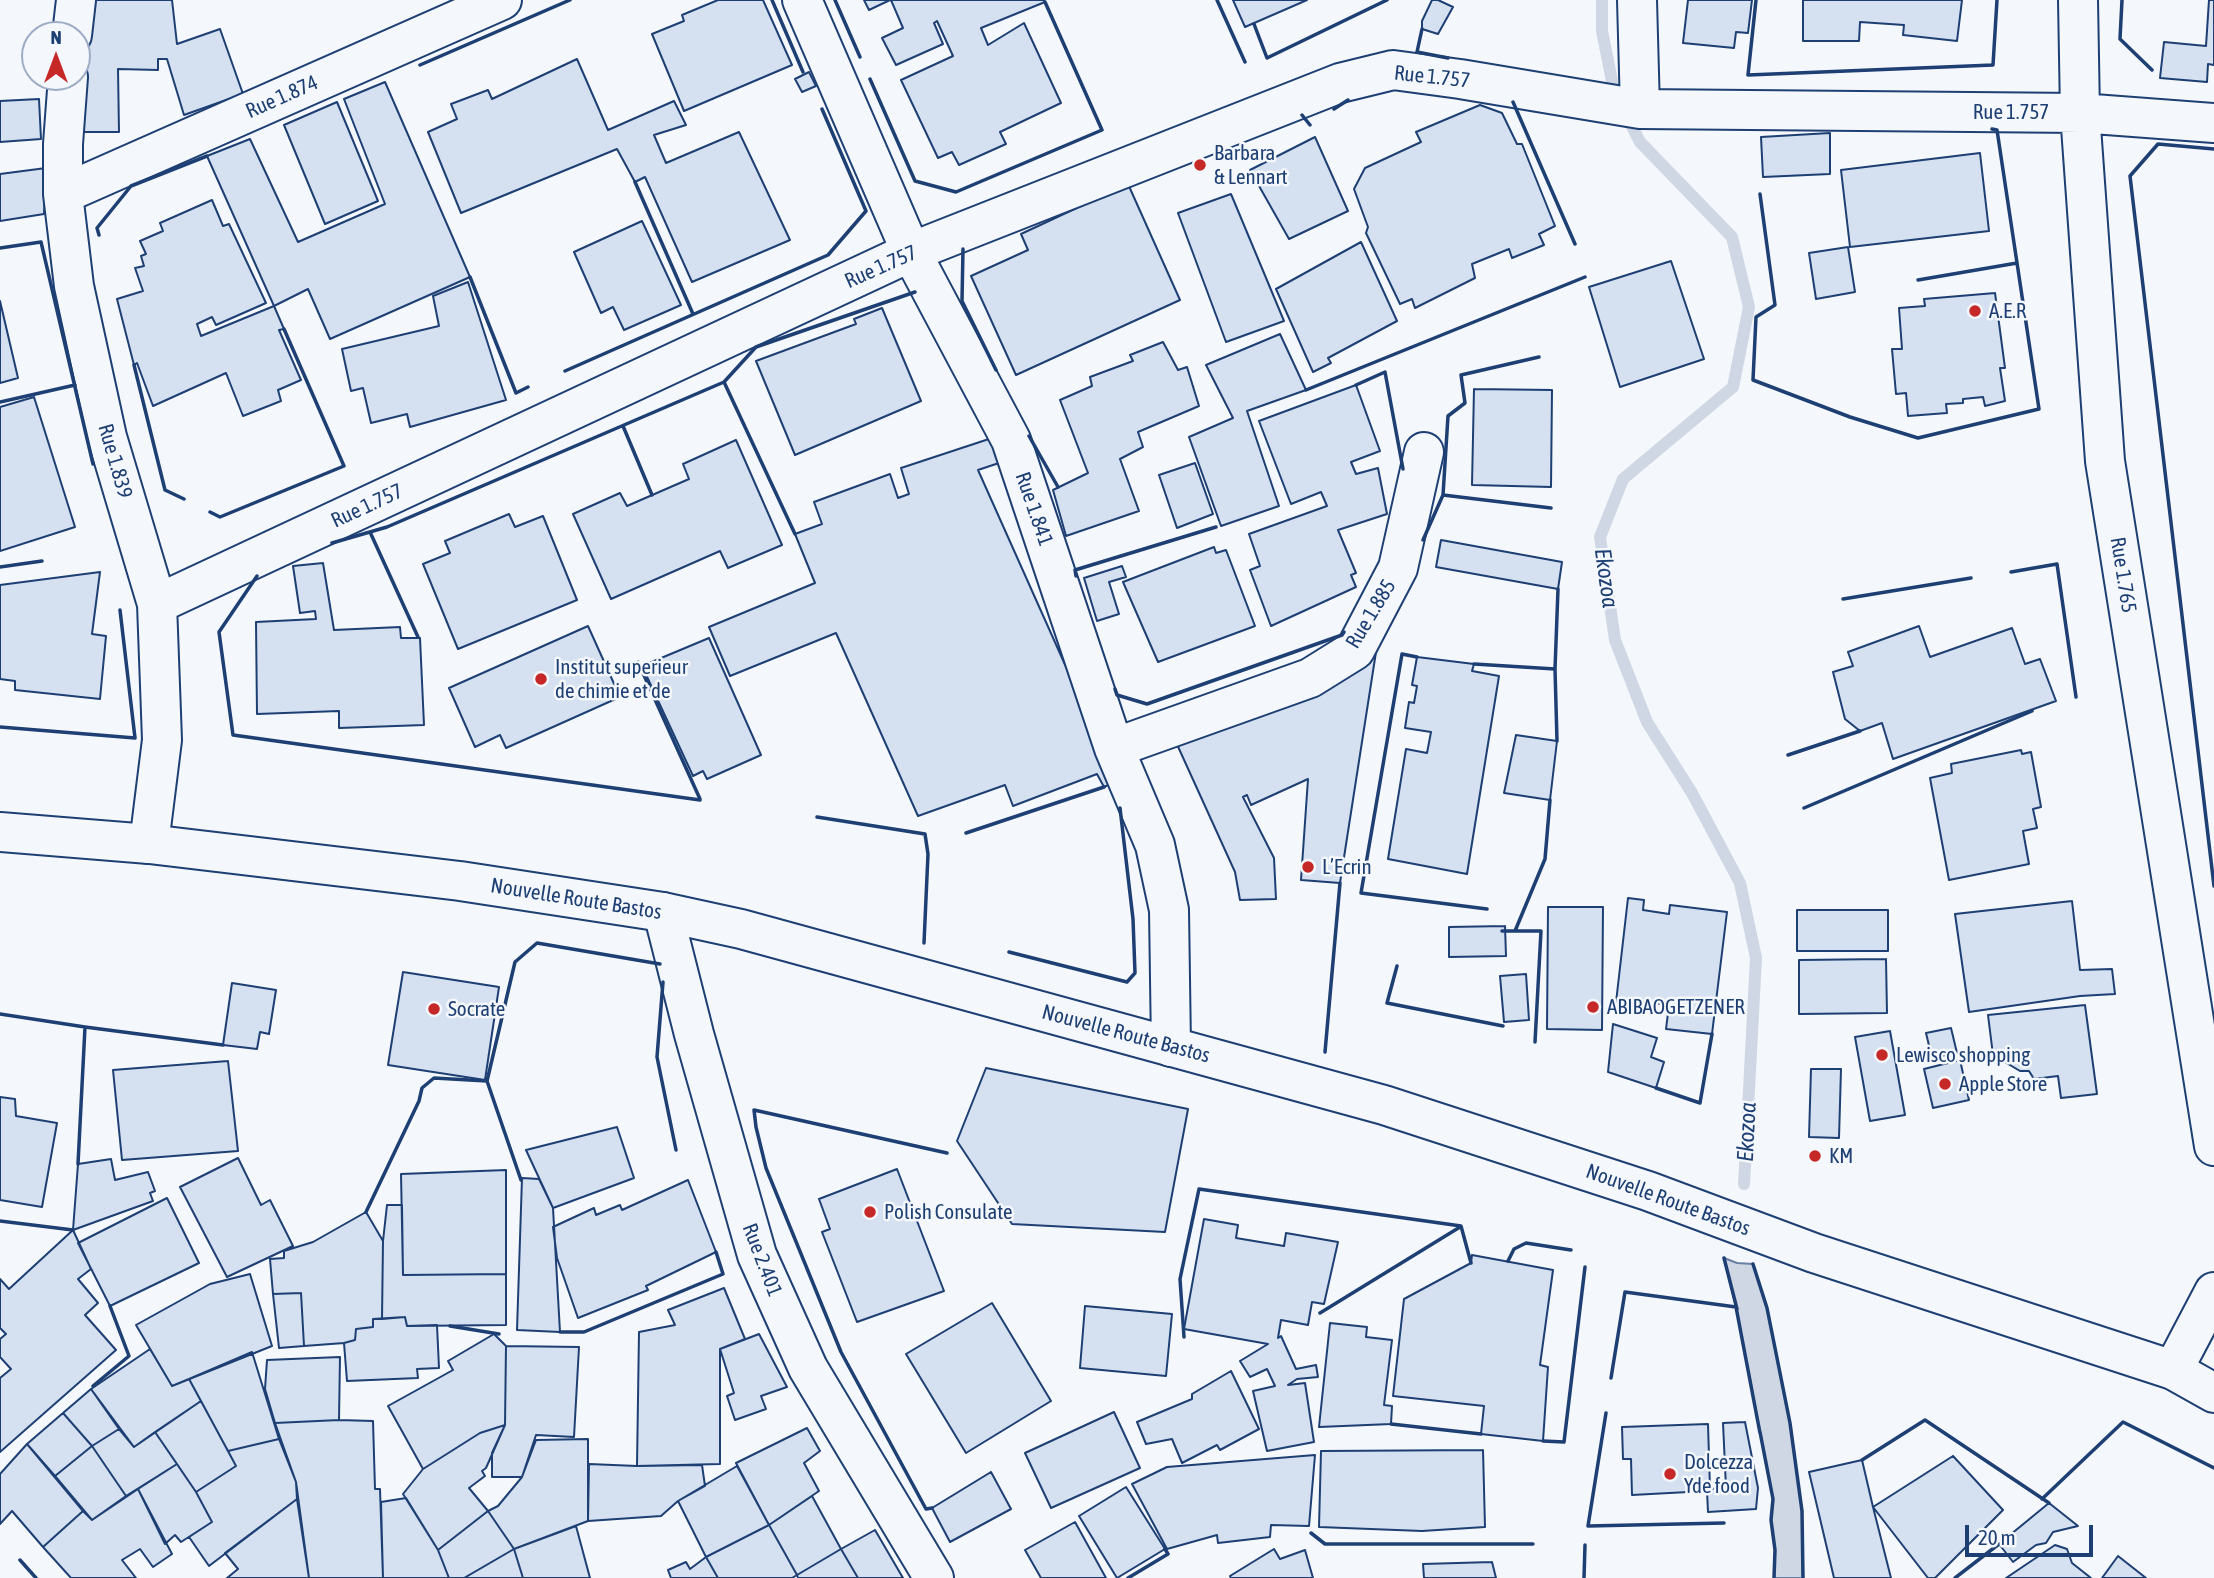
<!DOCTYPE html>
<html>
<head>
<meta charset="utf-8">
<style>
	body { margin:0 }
	#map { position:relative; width:2214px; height:1578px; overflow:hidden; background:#f4f7fb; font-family:"Asap Condensed",sans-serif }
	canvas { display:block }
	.north { position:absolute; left:21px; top:21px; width:70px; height:70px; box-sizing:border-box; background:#f4f7fb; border:2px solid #9eadc5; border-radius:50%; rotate:0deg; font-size:19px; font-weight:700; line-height:28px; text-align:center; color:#1d3f73 }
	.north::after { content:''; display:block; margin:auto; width:24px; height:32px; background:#c62828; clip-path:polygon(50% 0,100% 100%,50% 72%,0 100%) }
	.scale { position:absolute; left:1965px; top:1525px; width:128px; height:32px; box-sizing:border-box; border:4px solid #1d3f73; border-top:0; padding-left:9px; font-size:21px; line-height:24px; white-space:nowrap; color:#1d3f73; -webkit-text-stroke:5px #f4f7fb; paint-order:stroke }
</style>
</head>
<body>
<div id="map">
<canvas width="2214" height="1578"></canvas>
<div class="north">N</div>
<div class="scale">20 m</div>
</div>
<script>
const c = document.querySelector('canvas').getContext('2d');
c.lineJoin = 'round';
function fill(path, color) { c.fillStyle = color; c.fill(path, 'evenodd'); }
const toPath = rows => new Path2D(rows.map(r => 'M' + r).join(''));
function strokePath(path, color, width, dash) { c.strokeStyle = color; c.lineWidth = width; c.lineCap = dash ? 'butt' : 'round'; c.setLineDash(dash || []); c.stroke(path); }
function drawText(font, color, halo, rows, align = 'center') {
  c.font = font + ' "Asap Condensed",sans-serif'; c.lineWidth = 5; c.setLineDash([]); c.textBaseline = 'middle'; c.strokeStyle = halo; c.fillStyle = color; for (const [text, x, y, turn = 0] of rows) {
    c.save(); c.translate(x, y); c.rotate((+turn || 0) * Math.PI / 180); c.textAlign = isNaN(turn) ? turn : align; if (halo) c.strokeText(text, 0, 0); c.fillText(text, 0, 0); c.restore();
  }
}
const water = toPath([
	[1724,1258,1737,1263,1753,1264,1767,1308,1790,1423,1802,1511,1803,1578,1774,1578,1775,1550,1771,1520,1773,1499,1736,1307,1724,1258]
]);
const stream = toPath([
	[1602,0,1602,31,1614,91,1640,142,1732,237,1749,307,1733,387,1623,479,1600,537,1615,640,1647,722,1692,793,1740,883,1756,958,1744,1184]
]);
const building = toPath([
	[87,0,172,0,177,44,220,29,243,94,184,115,167,59,158,59,158,70,118,69,119,132,83,132,80,60,85,60,87,0],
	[718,0,763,0,792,65,684,111,652,34,684,21,682,15,718,0],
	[864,0,890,0,869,10,864,0],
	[891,0,1044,0,1045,2,981,28,988,45,1024,23,1061,103,1000,132,1006,144,959,165,952,152,938,158,901,80,953,56,937,21,934,23,943,44,896,65,882,38,903,28,891,0],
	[1233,0,1307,0,1245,27,1233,0],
	[1432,0,1438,0,1453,7,1438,34,1422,29,1422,21,1432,0],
	[1688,0,1752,0,1748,33,1736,32,1734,48,1683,43,1688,0],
	[1803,0,1962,0,1957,41,1903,35,1904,25,1860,22,1859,41,1803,41,1803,0],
	[2209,0,2214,0,2214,65,2208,64,2207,82,2160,78,2164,42,2206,46,2209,0],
	[577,59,608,130,674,101,686,125,654,135,666,163,739,132,790,240,692,282,645,177,635,182,617,149,461,213,428,132,457,119,451,104,488,90,492,99,577,59],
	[809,72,816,86,802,92,795,79,809,72],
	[385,82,470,277,330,339,308,289,274,306,207,156,250,139,298,242,385,204,344,99,385,82],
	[39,99,41,139,0,142,0,101,39,99],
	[337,102,378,201,325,224,284,125,337,102],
	[1480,105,1502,113,1517,144,1522,144,1555,226,1539,234,1544,245,1512,258,1509,249,1472,264,1475,278,1415,308,1412,299,1400,304,1366,233,1368,227,1354,189,1365,168,1421,142,1416,132,1480,105],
	[1830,133,1830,174,1763,177,1761,137,1830,133],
	[1315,137,1348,211,1289,239,1250,170,1315,137],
	[1980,153,1989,231,1850,247,1841,170,1980,153],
	[46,168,44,214,0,221,0,174,46,168],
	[1128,184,1180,300,1016,375,971,276,1028,250,1021,234,1128,184],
	[1231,194,1284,321,1226,342,1178,213,1231,194],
	[212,200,223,226,229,224,266,303,216,325,212,317,197,324,201,336,274,306,284,329,279,330,301,380,278,390,281,401,243,416,226,373,153,406,137,363,134,365,117,299,143,291,135,268,144,266,141,256,146,254,140,241,163,231,160,223,212,200],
	[642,221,681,305,624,330,613,307,601,313,574,252,642,221],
	[1361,242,1397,321,1328,358,1331,363,1313,372,1276,289,1361,242],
	[1848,247,1855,292,1816,299,1809,253,1848,247],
	[1671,261,1704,359,1620,387,1589,287,1671,261],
	[468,282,506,400,410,427,407,414,371,423,363,388,351,391,342,349,439,326,433,296,468,282],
	[1995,293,2005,368,2000,368,2005,401,1985,406,1983,397,1963,399,1963,403,1946,404,1947,413,1908,416,1906,393,1896,394,1892,349,1902,349,1899,308,1925,306,1924,299,1995,293],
	[0,301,18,378,0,383,0,301],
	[882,308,921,401,795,455,756,361,856,324,854,319,882,308],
	[1280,334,1306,390,1247,411,1279,506,1221,526,1189,437,1233,418,1206,365,1280,334],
	[1163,342,1178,370,1187,367,1199,406,1138,432,1143,447,1120,459,1139,511,1066,536,1053,490,1088,473,1060,400,1092,386,1090,377,1133,361,1130,355,1163,342],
	[1356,385,1380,451,1351,462,1356,474,1378,468,1387,514,1338,530,1356,573,1351,575,1356,587,1271,626,1250,570,1260,566,1249,534,1327,506,1321,492,1291,504,1259,421,1356,385],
	[1474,389,1552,390,1551,487,1472,485,1474,389],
	[34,397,75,527,0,551,0,407,34,397],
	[995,437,1005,461,978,470,1117,781,1104,787,1097,774,1013,806,1005,785,918,816,836,633,730,676,709,627,815,583,795,534,822,524,814,502,890,474,898,498,909,494,901,468,995,437],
	[736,440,782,545,728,568,720,551,611,599,573,514,620,493,627,506,689,479,683,464,736,440],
	[1195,463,1213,514,1177,528,1159,475,1195,463],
	[509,514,515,527,543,516,577,600,458,649,423,564,450,553,445,541,509,514],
	[1441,540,1562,562,1558,589,1436,567,1441,540],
	[1214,547,1216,553,1226,550,1255,626,1158,662,1123,582,1214,547],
	[323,563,334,630,400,627,401,638,420,638,424,725,339,728,339,711,257,714,256,622,316,619,315,611,300,613,293,566,323,563],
	[1122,566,1126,577,1109,582,1119,614,1097,621,1084,578,1122,566],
	[100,572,92,634,106,636,100,699,15,690,15,681,0,679,0,585,100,572],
	[588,626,620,697,506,748,500,735,475,747,449,688,588,626],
	[1919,626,1930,657,2012,628,2025,664,2040,659,2056,701,1893,759,1882,723,1860,731,1845,719,1833,672,1853,666,1848,652,1919,626],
	[709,638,761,755,707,779,703,771,693,776,642,666,709,638],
	[1376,652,1340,883,1301,880,1308,779,1251,805,1247,795,1243,797,1274,858,1276,899,1240,900,1235,872,1175,740,1376,652],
	[1417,657,1474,664,1472,671,1499,676,1467,874,1388,859,1406,749,1427,753,1431,732,1405,728,1409,702,1414,703,1417,686,1412,685,1417,657],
	[1516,735,1557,741,1550,800,1504,793,1516,735],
	[2021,750,2022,754,2031,752,2041,807,2033,809,2037,828,2023,831,2029,864,1949,880,1930,778,1952,773,1951,764,2021,750],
	[1628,898,1644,900,1643,910,1669,914,1670,905,1727,912,1712,1034,1666,1029,1669,1005,1635,1001,1633,1012,1615,1011,1628,898],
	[2072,901,2080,970,2112,969,2115,994,2080,996,1969,1012,1955,914,2072,901],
	[1548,907,1603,907,1602,1030,1547,1029,1548,907],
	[1797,910,1888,910,1888,951,1797,951,1797,910],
	[1505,926,1506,956,1449,957,1449,927,1505,926],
	[1886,959,1887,1013,1799,1014,1799,960,1886,959],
	[403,972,499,987,485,1080,388,1065,403,972],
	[1526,974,1529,1020,1504,1022,1500,976,1526,974],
	[232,983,276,990,269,1034,260,1032,257,1049,223,1045,232,983],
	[2085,1005,2097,1094,2061,1098,2058,1076,2034,1079,2029,1071,2020,1071,1993,1055,1988,1015,2085,1005],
	[1613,1024,1657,1038,1651,1057,1664,1062,1656,1088,1608,1072,1613,1024],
	[1951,1028,1957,1053,1932,1058,1926,1033,1951,1028],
	[1890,1031,1905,1115,1870,1121,1855,1037,1890,1031],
	[1960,1060,1969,1100,1933,1108,1924,1069,1960,1060],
	[228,1061,238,1151,122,1160,113,1070,228,1061],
	[986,1068,1188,1109,1165,1232,1012,1224,957,1141,986,1068],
	[1811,1069,1841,1069,1839,1138,1809,1137,1811,1069],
	[0,1097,15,1099,16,1116,57,1123,42,1207,0,1200,0,1097],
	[617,1127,634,1178,553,1208,526,1150,617,1127],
	[238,1158,261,1205,270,1200,293,1246,227,1277,180,1187,238,1158],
	[111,1159,115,1180,148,1172,155,1191,150,1193,153,1201,73,1230,78,1164,111,1159],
	[897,1169,944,1291,857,1322,822,1232,830,1229,819,1199,897,1169],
	[506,1170,506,1274,403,1275,401,1174,506,1170],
	[522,1178,539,1179,553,1208,560,1332,517,1330,522,1178],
	[688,1180,716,1252,646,1286,648,1290,578,1318,557,1258,553,1227,594,1208,596,1215,620,1205,622,1210,688,1180],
	[167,1198,199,1263,110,1306,78,1243,167,1198],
	[387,1205,402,1205,403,1275,506,1274,506,1325,407,1326,405,1317,382,1319,383,1241,387,1205],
	[366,1212,383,1241,382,1319,373,1319,373,1327,356,1329,355,1340,344,1343,304,1346,301,1293,273,1294,270,1259,284,1258,284,1251,313,1242,366,1212],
	[1204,1219,1238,1225,1236,1238,1284,1246,1286,1233,1338,1242,1324,1304,1312,1302,1308,1325,1281,1320,1278,1338,1281,1336,1296,1369,1316,1365,1318,1377,1297,1379,1288,1385,1305,1383,1314,1442,1267,1451,1253,1391,1275,1386,1267,1369,1250,1377,1240,1361,1268,1344,1184,1329,1204,1219],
	[73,1230,91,1269,78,1279,98,1303,85,1315,116,1350,0,1452,0,1378,11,1369,0,1357,0,1339,6,1334,0,1328,0,1279,9,1289,73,1230],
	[1472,1255,1553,1270,1540,1365,1548,1367,1543,1441,1481,1434,1484,1406,1393,1396,1404,1299,1471,1263,1472,1255],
	[250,1274,272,1346,172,1386,136,1325,210,1284,250,1274],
	[724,1288,745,1339,720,1349,720,1464,637,1466,639,1332,675,1325,668,1310,724,1288],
	[301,1293,304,1346,279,1348,273,1294,301,1293],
	[992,1303,1051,1401,966,1453,906,1354,992,1303],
	[1085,1306,1172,1314,1166,1376,1080,1368,1085,1306],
	[405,1317,407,1326,437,1325,439,1368,417,1369,418,1378,347,1381,344,1343,355,1340,356,1329,373,1327,373,1319,405,1317],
	[1330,1323,1367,1327,1366,1337,1392,1340,1384,1405,1392,1406,1391,1424,1319,1427,1330,1323],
	[494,1334,506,1346,505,1425,480,1433,423,1469,388,1406,453,1370,448,1361,494,1334],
	[759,1334,787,1387,761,1396,766,1409,735,1420,727,1396,734,1393,720,1349,759,1334],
	[506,1346,579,1347,574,1437,536,1435,522,1477,492,1477,492,1453,505,1425,506,1346],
	[150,1349,172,1386,189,1379,201,1401,134,1447,91,1389,150,1349],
	[252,1352,279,1439,228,1451,189,1379,252,1352],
	[340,1357,339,1420,275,1423,265,1389,267,1360,340,1357],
	[1231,1371,1259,1429,1220,1450,1217,1445,1182,1463,1172,1439,1146,1444,1137,1422,1192,1399,1192,1394,1231,1371],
	[91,1389,119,1429,92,1446,63,1413,91,1389],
	[201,1401,236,1466,196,1492,155,1432,201,1401],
	[1114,1412,1140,1468,1051,1508,1025,1453,1114,1412],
	[63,1413,92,1446,55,1476,27,1444,63,1413],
	[339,1420,373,1421,375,1489,380,1489,383,1578,309,1578,296,1482,275,1423,339,1420],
	[1745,1422,1758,1488,1756,1509,1708,1512,1707,1491,1632,1495,1631,1459,1623,1459,1622,1427,1708,1424,1710,1489,1726,1488,1723,1423,1745,1422],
	[505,1425,486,1468,482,1471,485,1476,469,1488,488,1511,438,1550,403,1494,423,1469,480,1433,505,1425],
	[807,1428,820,1451,804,1463,819,1491,769,1525,736,1463,807,1428],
	[119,1429,134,1447,155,1432,177,1464,126,1496,92,1446,119,1429],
	[279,1439,296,1482,297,1499,209,1566,189,1537,212,1522,196,1492,236,1466,228,1451,279,1439],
	[588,1439,588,1521,514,1549,488,1511,498,1506,522,1477,536,1440,588,1439],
	[27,1444,83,1511,43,1547,12,1511,0,1524,0,1474,27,1444],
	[92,1446,126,1496,92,1520,55,1476,92,1446],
	[1483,1450,1485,1527,1422,1531,1319,1527,1321,1451,1483,1450],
	[1315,1455,1309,1526,1271,1525,1270,1537,1218,1543,1217,1535,1167,1549,1132,1484,1167,1467,1315,1455],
	[1953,1456,2003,1510,1935,1578,1928,1578,1873,1507,1953,1456],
	[1862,1460,1873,1507,1891,1578,1834,1578,1809,1472,1862,1460],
	[177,1464,196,1492,212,1522,181,1542,175,1535,165,1544,138,1489,177,1464],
	[589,1464,637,1466,702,1465,705,1486,678,1501,661,1516,588,1521,589,1464],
	[737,1466,769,1525,706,1557,678,1501,737,1466],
	[991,1472,1011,1509,950,1542,932,1508,991,1472],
	[1126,1487,1165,1549,1117,1578,1079,1516,1126,1487],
	[138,1489,172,1554,153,1567,140,1549,122,1560,136,1578,71,1578,43,1547,83,1511,92,1520,138,1489],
	[812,1496,841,1549,797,1575,769,1525,812,1496],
	[406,1498,438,1550,449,1578,383,1578,381,1502,406,1498],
	[297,1499,309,1578,227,1578,238,1569,225,1553,297,1499],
	[2049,1503,2078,1526,2053,1532,2046,1543,2036,1545,2013,1562,1999,1544,2049,1503],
	[488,1511,514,1549,464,1578,449,1578,438,1550,488,1511],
	[1075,1522,1106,1578,1041,1578,1025,1550,1075,1522],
	[769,1525,797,1575,792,1578,718,1578,706,1557,769,1525],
	[576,1526,590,1578,523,1578,514,1549,576,1526],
	[875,1530,903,1578,858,1578,841,1549,875,1530],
	[2055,1545,2067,1549,2072,1563,2091,1578,2006,1578,2055,1545],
	[514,1549,523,1578,464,1578,514,1549],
	[841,1549,858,1578,798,1578,797,1575,841,1549],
	[1274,1549,1280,1559,1305,1550,1313,1578,1231,1578,1230,1576,1274,1549],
	[2118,1556,2146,1578,2102,1578,2118,1556],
	[706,1557,718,1578,671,1578,668,1570,686,1562,690,1569,706,1557],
	[1492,1562,1496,1578,1424,1578,1423,1564,1492,1562]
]);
const minor = toPath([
	[802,0,911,252,1011,440,1114,748,1155,845,1169,910,1171,1047],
	[1637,0,1640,109],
	[2078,0,2080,113,2105,461,2214,1146],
	[72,35,76,0],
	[68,77,63,144,63,194,74,286,107,437,157,604,162,740,149,844],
	[63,194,502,0],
	[157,604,911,252,1340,83,1393,70,1460,79,1640,109,2080,113,2214,123],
	[1114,748,1310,678,1355,650,1398,568,1424,452],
	[663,912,694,1034,757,1255,808,1368,934,1578],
	[2173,1370,2214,1292]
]);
const major = toPath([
	[0,832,149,844,460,881,663,912,741,929,1384,1105,1648,1191,1814,1253,2173,1370,2214,1393]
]);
const wall = toPath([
	[772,0,803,72],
	[835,0,860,57],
	[1217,0,1245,62],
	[1756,0,1748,75,1993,65,1997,0],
	[2122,0,2120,39,2152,70],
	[1254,24,1267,58,1387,0],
	[1422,29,1417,52,1448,58],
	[420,65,570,0],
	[870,79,915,181,956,192,1102,130,1045,2],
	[1513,102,1575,244],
	[1334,109,1348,100],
	[1302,115,1310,125],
	[2214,149,2158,144,2130,176,2214,886],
	[635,182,693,314],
	[1760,194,1775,305,1756,317,1753,380,1850,417,1918,438,2039,409,1997,130,1992,129],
	[99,235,97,228,131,186,207,156],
	[0,248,41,242,93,464],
	[963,249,962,301,996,370],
	[470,277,516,393,528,387],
	[1918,280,2017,263],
	[1539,357,1461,375,1465,403,1448,416,1443,495,1551,508],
	[134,365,165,490,184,499],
	[565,371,828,255,866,211,822,109],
	[724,382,795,534],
	[1356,385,1385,372,1403,469],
	[1306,390,1585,277],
	[0,402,75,385],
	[623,426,652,495],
	[1029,436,1058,487],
	[210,512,220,517,344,466,284,329],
	[370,532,418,637],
	[1423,540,1443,495],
	[332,543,387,527,724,382,756,347,915,292],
	[0,567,42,561],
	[2011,572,2057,564,2076,697],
	[257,576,219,632,233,735,700,800],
	[1076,576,1075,570,1216,527],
	[1843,599,1971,578],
	[1417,657,1402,654,1361,893,1487,909],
	[638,662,700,799],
	[1474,664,1555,669],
	[1115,689,1117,695,1147,704,1342,635,1344,632],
	[0,727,135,738,120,610],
	[1557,741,1555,669,1558,589],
	[1788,755,1860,731],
	[1804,808,2032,711],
	[817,817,925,834,928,854,924,943],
	[966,833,1104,787],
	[1502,931,1541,931,1535,1042],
	[1515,931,1545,859,1550,800],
	[1009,952,1127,982,1135,973,1133,919,1120,808],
	[1397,966,1387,1003,1503,1026],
	[663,982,657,1057,676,1150],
	[0,1014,85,1027,223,1045],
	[1325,1052,1340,883],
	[487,1081,515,962,537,943,660,964],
	[1656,1088,1700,1103,1712,1034],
	[78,1164,85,1027],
	[366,1212,419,1101,422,1088,434,1078,487,1081,521,1180],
	[0,1221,73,1230],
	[1724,1258,1737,1309],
	[1508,1261,1514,1249,1526,1243,1571,1250],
	[1753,1264,1767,1308,1790,1423,1802,1511,1803,1578],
	[1320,1313,1460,1227],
	[450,1326,499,1334],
	[560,1332,584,1332,723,1274,716,1252],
	[1184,1337,1180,1279,1199,1189,1461,1226,1471,1263],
	[1611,1378,1625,1292,1736,1307,1760,1433],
	[93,1386,129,1356,110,1306],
	[1606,1413,1588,1526,1724,1523],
	[1391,1424,1481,1434],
	[1760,1432,1773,1499,1771,1520,1775,1550,1774,1578],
	[1543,1441,1564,1442,1585,1267],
	[1862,1460,1925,1420,2049,1503],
	[2042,1499,2123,1422,2214,1468],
	[932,1508,926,1509,841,1352,766,1168,756,1127,754,1110,947,1153],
	[1311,1533,1325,1544,1533,1544],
	[20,1560,36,1578],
	[1128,1578,1168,1554,1165,1549],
	[1584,1578,1585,1545],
	[1955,1578,1999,1544]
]);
const markers = [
	[1200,165,7,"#c62828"],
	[1975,311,7,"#c62828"],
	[541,679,7,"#c62828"],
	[1308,867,7,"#c62828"],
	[1593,1007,7,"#c62828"],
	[434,1009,7,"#c62828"],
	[1882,1055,7,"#c62828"],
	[1945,1084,7,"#c62828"],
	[1815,1156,7,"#c62828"],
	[870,1212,7,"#c62828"],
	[1670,1474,7,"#c62828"]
];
const streetNames = [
	["Rue 1.757",1432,77,6],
	["Rue 1.874",282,97,-24],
	["Rue 1.757",2011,112],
	["Rue 1.757",881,267,-24],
	["Rue 1.839",115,461,74],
	["Rue 1.757",367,506,-25],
	["Rue 1.841",1034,509,71],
	["Rue 1.765",2123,575,81],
	["Rue 1.885",1371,614,-59],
	["Nouvelle Route Bastos",576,899,9],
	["Nouvelle Route Bastos",1126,1034,15],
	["Nouvelle Route Bastos",1668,1200,20],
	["Rue 2.401",762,1260,69]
];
const poiNames = [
	["Barbara",1214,153],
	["& Lennart",1214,177],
	["A.E.R",1989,311],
	["Institut superieur",555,667],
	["de chimie et de",555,691],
	["L’Ecrin",1322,867],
	["ABIBAOGETZENER",1607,1007],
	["Socrate",448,1009],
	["Lewisco shopping",1896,1055],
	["Apple Store",1959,1084],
	["KM",1829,1156],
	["Polish Consulate",884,1212],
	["Dolcezza",1684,1462],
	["Yde food",1684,1486]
];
const waterNames = [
	["Ekozoa",1606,578,82],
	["Ekozoa",1747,1132,-87]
];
fill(water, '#cfd7e4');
strokePath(water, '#687fa3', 2);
strokePath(stream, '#cfd7e4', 12);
fill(building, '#d5e0f0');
strokePath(building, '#1d3f73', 2);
strokePath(minor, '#1d3f73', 42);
strokePath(major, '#1d3f73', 42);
strokePath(minor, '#f4f7fb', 38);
strokePath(major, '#f4f7fb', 38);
strokePath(wall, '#1d3f73', 3.5);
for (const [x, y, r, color] of markers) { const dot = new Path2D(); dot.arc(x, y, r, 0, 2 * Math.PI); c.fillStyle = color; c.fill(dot); strokePath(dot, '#f4f7fb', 2.5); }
drawText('21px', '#1d3f73', '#f4f7fb', streetNames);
drawText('21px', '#1d3f73', '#f4f7fb', poiNames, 'left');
drawText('italic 23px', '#1d3f73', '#f4f7fb', waterNames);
</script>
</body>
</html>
